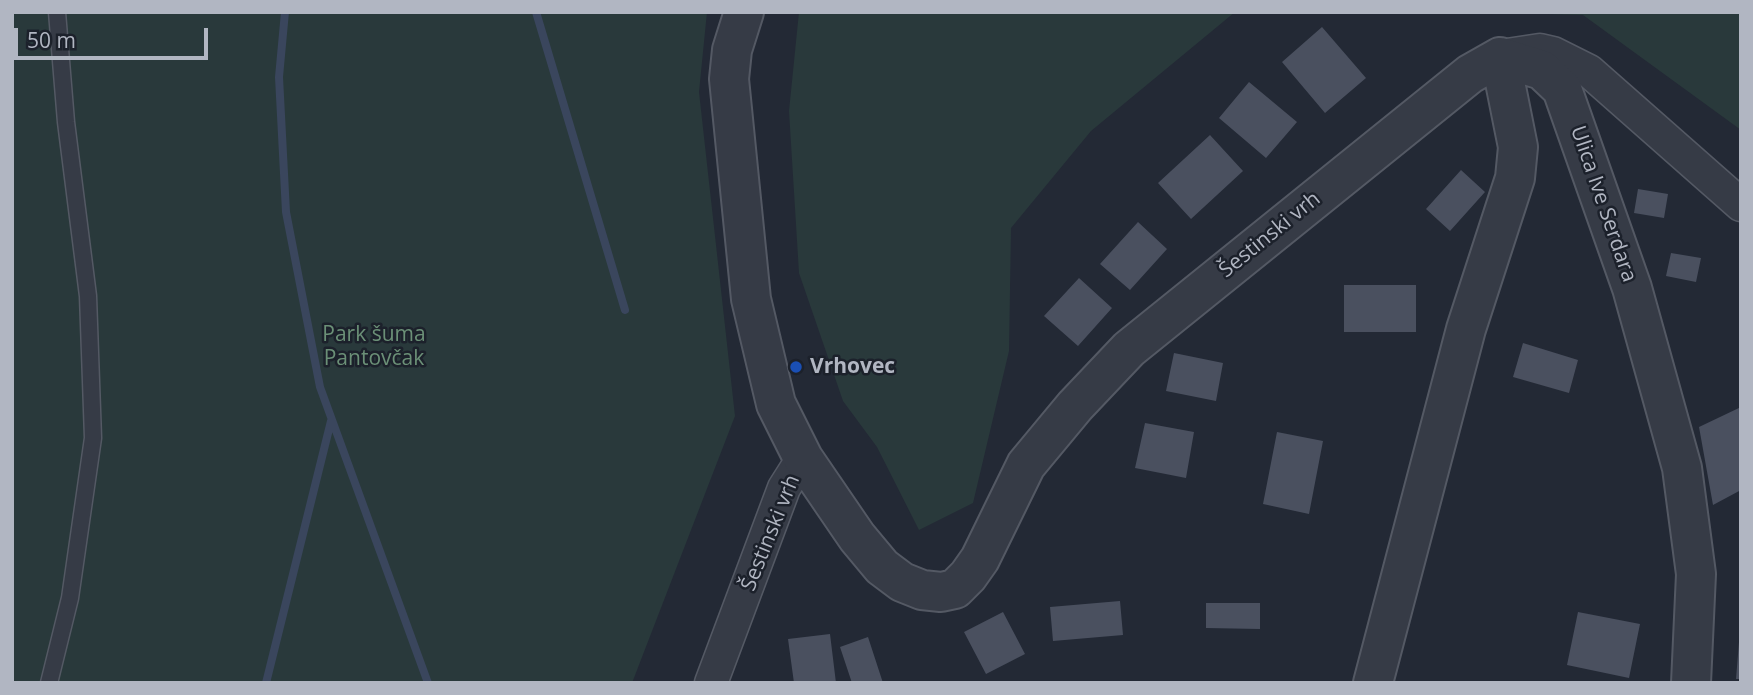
<!DOCTYPE html>
<html>
<head>
<meta charset="utf-8">
<style>
	body { margin:0 }
	#map { position:relative; width:1753px; height:695px; overflow:hidden; background:#232935; font-family:"Open Sans",sans-serif }
	canvas { display:block }
	.frame { position:absolute; inset:0; border:14px solid #b1b6c2; pointer-events:none }
	.scale { position:absolute; left:14px; top:28px; width:194px; height:32px; box-sizing:border-box; border:4px solid #b1b6c2; border-top:0; padding-left:9px; font-size:21px; line-height:24px; white-space:nowrap; color:#b1b6c2; -webkit-text-stroke:5px #1c212b; paint-order:stroke }
</style>
</head>
<body>
<div id="map">
<canvas width="1753" height="695"></canvas>
<div class="frame"></div>
<div class="scale">50 m</div>
</div>
<script>
const c = document.querySelector('canvas').getContext('2d');
c.lineJoin = 'round';
function fill(path, color) { c.fillStyle = color; c.fill(path, 'evenodd'); }
const toPath = rows => new Path2D(rows.map(r => 'M' + r).join(''));
function strokePath(path, color, width, dash) { c.strokeStyle = color; c.lineWidth = width; c.lineCap = dash ? 'butt' : 'round'; c.setLineDash(dash || []); c.stroke(path); }
function drawText(font, color, halo, rows, align = 'center') {
  c.font = font + ' "Open Sans",sans-serif'; c.lineWidth = 5; c.setLineDash([]); c.textBaseline = 'middle'; c.strokeStyle = halo; c.fillStyle = color; for (const [text, x, y, turn = 0] of rows) {
    c.save(); c.translate(x, y); c.rotate((+turn || 0) * Math.PI / 180); c.textAlign = isNaN(turn) ? turn : align; if (halo) c.strokeText(text, 0, 0); c.fillText(text, 0, 0); c.restore();
  }
}
const green = toPath([
	[12,12,707,12,699,92,735,416,632,683,12,683],
	[799,12,1235,12,1091,131,1011,228,1009,351,973,503,919,530,877,447,843,401,799,273,789,111],
	[1475,12,1741,12,1741,130,1583,15]
]);
const stream = toPath([
	[285,12,279,77,286,212,320,387,428,683],
	[536,12,625,310],
	[266,683,331,421]
]);
const building = toPath([
	[1322,27,1366,78,1325,113,1282,62],
	[1249,82,1297,122,1266,158,1219,118],
	[1210,135,1243,171,1191,219,1158,183],
	[1461,170,1485,192,1450,231,1426,209],
	[1638,189,1668,194,1664,218,1634,213],
	[1138,222,1167,249,1130,290,1100,264],
	[1671,253,1701,258,1696,282,1666,276],
	[1079,278,1112,308,1078,346,1044,316],
	[1344,285,1416,285,1416,332,1344,332],
	[1523,343,1578,360,1569,393,1513,377],
	[1174,353,1223,363,1216,401,1166,391],
	[1741,407,1741,490,1713,505,1699,427],
	[1145,423,1194,432,1186,478,1135,468],
	[1277,432,1323,441,1309,514,1263,504],
	[1120,601,1123,635,1053,641,1050,607],
	[1206,603,1260,603,1260,629,1206,628],
	[1003,612,1025,654,986,674,964,632],
	[1578,612,1640,624,1629,678,1567,665],
	[830,634,836,683,794,683,788,639],
	[868,637,883,683,852,683,840,647],
	[1739,642,1741,642,1741,679,1736,679]
]);
const service = toPath([
	[49,683,70,598,93,438,88,296,66,122,57,12]
]);
const minor = toPath([
	[1507,55,1540,50,1553,53,1589,71,1741,205],
	[711,683,784,488,803,458]
]);
const tertiary = toPath([
	[744,12,732,50,729,79,751,299,776,404,803,458,857,537,882,567,902,582,922,590,941,592,955,589,968,576,980,559,1026,465,1075,406,1129,349,1470,74,1500,57],
	[1500,57,1542,70,1562,89,1632,288,1682,468,1696,574,1691,683],
	[1373,683,1466,329,1515,178,1518,147,1500,57]
]);
const markers = [
	[796,367,7,"#1a4fb4"]
];
const streetNames = [
	["Ulica Ive Serdara",1603,204,71],
	["Šestinski vrh",1270,235,-39],
	["Šestinski vrh",771,533,-68]
];
const parkNames = [
	["Park šuma",374,335],
	["Pantovčak",374,359]
];
const poiNames = [
	["Vrhovec",810,367]
];
fill(green, '#29393b');
strokePath(stream, '#3a465d', 8);
fill(building, '#4a505f');
strokePath(service, '#545964', 19);
strokePath(minor, '#545964', 35);
strokePath(tertiary, '#545964', 42);
strokePath(service, '#363b46', 16);
strokePath(minor, '#363b46', 32);
strokePath(tertiary, '#363b46', 38);
for (const [x, y, r, color] of markers) { const dot = new Path2D(); dot.arc(x, y, r, 0, 2 * Math.PI); c.fillStyle = color; c.fill(dot); strokePath(dot, '#1c212b', 2.5); }
drawText('21px', '#b1b6c2', '#1c212b', streetNames);
drawText('21px', '#6b9077', '#1c212b', parkNames);
drawText('bold 21px', '#b1b6c2', '#1c212b', poiNames, 'left');
</script>
</body>
</html>
